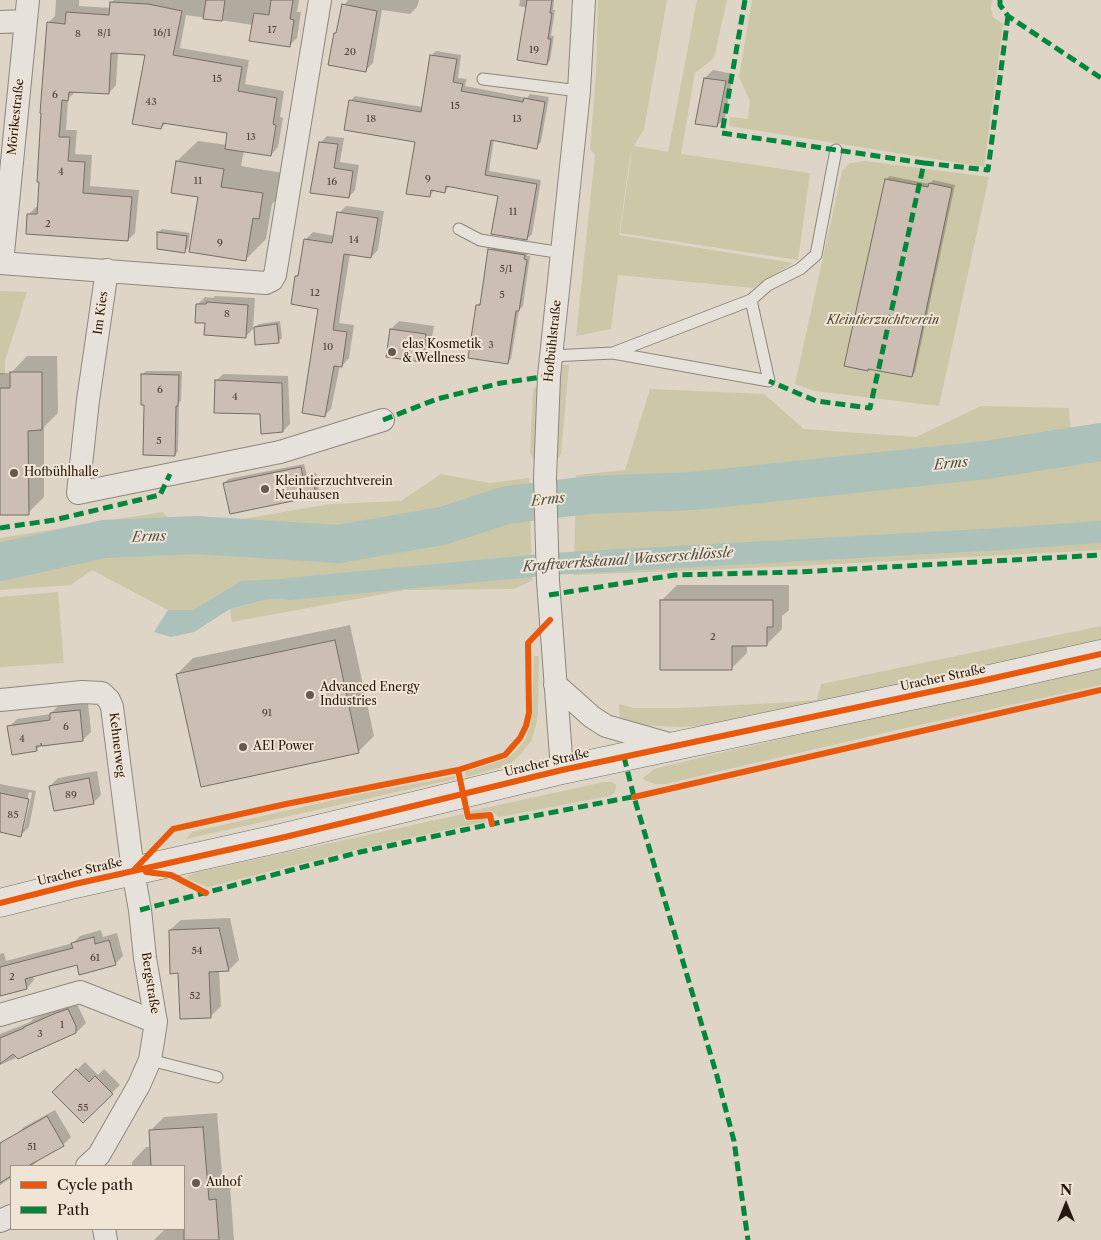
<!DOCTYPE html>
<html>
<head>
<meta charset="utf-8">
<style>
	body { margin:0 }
	#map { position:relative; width:1101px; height:1240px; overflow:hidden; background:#ded5c7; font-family:"Libre Caslon Text",serif }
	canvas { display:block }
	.legend { position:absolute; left:10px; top:1165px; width:175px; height:65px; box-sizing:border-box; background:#f0e4d4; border:1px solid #9f9285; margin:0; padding:6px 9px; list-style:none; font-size:15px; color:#25180f }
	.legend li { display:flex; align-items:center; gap:10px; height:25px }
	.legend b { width:25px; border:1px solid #9f9285 }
	.north { position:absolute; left:1041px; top:1180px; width:50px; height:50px; -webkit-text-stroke:4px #f0e4d4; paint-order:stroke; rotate:0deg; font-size:14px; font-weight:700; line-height:20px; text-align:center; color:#25180f }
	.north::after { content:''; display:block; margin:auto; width:18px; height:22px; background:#25180f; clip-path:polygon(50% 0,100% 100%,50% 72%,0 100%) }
</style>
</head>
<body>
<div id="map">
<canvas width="1101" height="1240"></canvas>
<ul class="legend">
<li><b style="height:6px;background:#e8590c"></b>Cycle path</li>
<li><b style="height:6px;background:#00873e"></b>Path</li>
</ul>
<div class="north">N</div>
</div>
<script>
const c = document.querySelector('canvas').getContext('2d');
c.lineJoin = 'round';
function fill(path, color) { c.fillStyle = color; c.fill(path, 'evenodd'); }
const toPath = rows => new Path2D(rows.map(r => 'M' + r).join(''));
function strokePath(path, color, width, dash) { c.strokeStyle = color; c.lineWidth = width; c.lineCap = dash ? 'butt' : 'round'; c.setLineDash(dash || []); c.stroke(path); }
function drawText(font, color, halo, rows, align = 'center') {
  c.font = font + ' "Libre Caslon Text",serif'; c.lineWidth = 4; c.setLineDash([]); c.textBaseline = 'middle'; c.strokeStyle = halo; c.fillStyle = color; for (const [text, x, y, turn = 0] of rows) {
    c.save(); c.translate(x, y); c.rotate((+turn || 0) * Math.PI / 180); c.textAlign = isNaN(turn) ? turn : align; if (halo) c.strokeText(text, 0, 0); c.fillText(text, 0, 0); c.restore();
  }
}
const green = toPath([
	[598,0,667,0,644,129,634,146,668,152,697,0,727,0,714,58,695,73,681,154,810,173,798,260,620,233,632,150,630,157,619,235,793,263,753,288,618,275,611,329,576,336,595,155,590,149,596,75],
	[752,0,992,0,991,7,993,17,1003,24,984,167,729,126,730,117,748,119,750,101,739,77],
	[865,161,989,177,939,406,815,391,795,384,842,171,850,163],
	[0,291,27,292,5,361,5,375,0,375],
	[562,365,569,365,561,454,554,464],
	[536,386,537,387,535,463,530,452,533,390],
	[650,389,764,394,804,429,916,437,981,406,1069,408,1071,437,1101,440,1101,550,797,566,574,575,576,475,625,470],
	[441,474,490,483,529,478,532,581,514,589,405,590,232,622,230,609,264,600,317,596,241,581,193,610,168,610,92,570,71,585,0,590,0,538,162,512,173,521,201,526,331,504,401,501],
	[58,592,64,663,0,667,0,597],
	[1101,626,1101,640,843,697,787,712,707,725,683,727,653,726,634,724,620,720,619,704,634,708,678,708,775,703,817,700,821,684],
	[534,656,539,656,538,714,535,729,531,741,520,755,509,765,466,777,465,772,506,759,516,751,525,740,530,727,532,714],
	[1101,666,1101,685,897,730,665,784,655,784,642,779,654,769,711,755],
	[455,776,455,779,186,839,192,832,360,794],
	[604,782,612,782,616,785,615,792,610,796,499,817,491,811,472,814,471,811],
	[463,814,465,821,486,818,487,821,359,849,208,887,186,878,193,873]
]);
const water = toPath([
	[319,577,317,596,264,600,230,609,194,632,171,637,154,632,168,610,193,610,241,581]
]);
const shadow = toPath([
	[56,0,79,0,79,6,111,8,111,3,114,0,299,0,297,12,301,12,297,38,289,46,253,25,186,15,180,48,249,60,245,84,284,91,280,117,283,118,278,147,271,155,244,151,241,166,283,173,279,197,272,204,266,239,245,260,200,196,177,161,198,141,227,145,229,132,167,122,161,128,147,53,118,52,116,85,109,93,75,92,68,99,66,130,77,130,75,154,92,155,90,186,139,190,135,233,128,240,29,214,36,207,39,207,48,23,55,16],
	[348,0,419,0,417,7,410,14,382,10,373,63,366,70,335,33,338,31,344,5],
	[520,0,554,0,553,10,555,10,551,36,554,36,550,60,547,64,527,8,519,6],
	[436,51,461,55,458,78,467,79,465,86,527,98,530,94,549,97,541,142,536,147,494,139,489,171,541,180,532,234,527,239,499,195,450,186,445,191,435,189,430,196,416,141,351,100,355,96,423,107,431,56],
	[713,70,733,74,725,118,717,126,705,78],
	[327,136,344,138,340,162,359,165,355,190,349,197,321,142],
	[890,176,930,184,933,180,955,185,915,372,912,376,886,179],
	[346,206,384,211,378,250,371,257,350,253,339,323,354,325,349,358,342,366,340,365,331,409,324,416,319,308,296,276,300,272,305,240,313,232,335,236,339,213],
	[162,229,190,233,188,248,184,251,158,232],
	[493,246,528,251,527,256,530,256,523,306,519,310,511,359,507,363,477,305,481,302,490,250],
	[215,296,255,298,253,329,245,337,206,322,198,304,205,297,213,298],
	[280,321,282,338,278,342,255,327,259,324],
	[399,321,434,326,429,353,421,361,387,356,391,329],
	[27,356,57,356,58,413,44,427,44,497,28,513,0,514,0,373,11,373],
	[146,371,182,371,181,401,179,403,178,451,175,455,145,404,142,375],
	[223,374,288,376,290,424,283,431,216,381],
	[304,464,307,475,316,473,319,490,315,493,307,497,225,483,228,479],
	[677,585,789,585,789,610,782,616,782,629,766,645,747,645,747,653,731,669,661,601],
	[350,625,374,736,358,752,177,674,193,658],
	[88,703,91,732,83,740,42,744,36,750,9,727,17,719,50,714,59,705],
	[97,771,101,795,93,803,50,786,58,778],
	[0,784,36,791,29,827,21,835,0,831],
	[29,792,32,793,24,828,22,828],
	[230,918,239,960,229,970,219,971,221,1006,210,1017,179,972,170,930,181,920],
	[101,930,103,937,117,933,123,956,115,964,78,963,33,975,34,980,27,988,0,995,0,954,4,953,6,961,73,943,80,936],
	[76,1002,86,1023,78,1031,18,1057,17,1056,14,1059,0,1065,0,1034,30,1022,33,1019,65,1005],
	[85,1062,98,1075,104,1069,120,1085,83,1121,54,1092],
	[55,1110,71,1137,63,1145,40,1159,32,1166,11,1166,11,1178,0,1185,0,1145,16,1135,24,1127],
	[217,1113,223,1186,230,1186,234,1240,154,1240,165,1229,185,1228,184,1166,132,1166,132,1162,146,1147,151,1147,150,1131,164,1117]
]);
const canal = toPath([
	[289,589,552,564,1000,539,1101,532]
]);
const river = toPath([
	[0,562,104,539,196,535,338,544,442,526,507,505,589,495,693,491,986,460,1101,442]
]);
const building = toPath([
	[206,0,225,0,222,21,203,19,206,0],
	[271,0,293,0,290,19,294,20,290,47,249,41,254,13,269,15,271,0],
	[527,0,552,0,550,13,552,13,548,39,551,39,547,65,517,60,527,0],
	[110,2,148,4,182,11,173,55,242,67,238,91,277,98,273,124,276,125,271,156,225,149,227,133,163,123,161,129,132,124,145,55,111,53,109,94,69,92,68,101,62,100,59,137,70,137,68,161,85,162,83,193,132,197,128,241,26,234,27,214,37,214,39,182,37,182,41,113,40,113,47,22,65,24,66,12,109,15,110,2],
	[342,4,377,11,366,72,328,65,334,33,336,33,342,4],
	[430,55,457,59,453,82,463,84,461,91,523,102,524,98,545,102,537,149,491,140,485,175,537,184,527,240,491,234,498,196,446,186,445,193,431,190,430,197,406,194,415,142,344,130,349,100,421,112,430,55],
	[704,78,726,81,717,127,695,124,704,78],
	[319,142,338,144,334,168,353,171,349,198,310,193,319,142],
	[176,161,224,169,221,187,263,193,259,219,253,218,246,261,189,252,198,197,171,193,176,161],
	[885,179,928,187,929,183,952,188,912,377,868,369,868,371,844,366,885,179],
	[337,212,378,218,371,258,344,254,333,330,347,332,342,367,334,366,325,417,302,413,318,309,291,304,295,276,298,276,304,239,332,243,337,212],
	[157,232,187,236,185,253,157,249,157,232],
	[488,249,525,255,524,259,527,260,519,311,516,311,508,364,468,358,476,305,480,305,488,249],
	[207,302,248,305,246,338,204,335,205,323,195,323,196,304,206,304,207,302],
	[277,324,279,343,255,345,254,327,277,324],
	[390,329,426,334,422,362,386,357,390,329],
	[10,372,42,372,42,430,28,431,29,515,0,515,0,388,10,388,10,372],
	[141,374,179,375,178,406,176,406,175,456,143,455,144,405,141,405,141,374],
	[215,380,282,383,283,432,261,434,260,414,214,413,215,380],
	[301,467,303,478,312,476,316,494,307,496,307,498,230,514,223,483,301,467],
	[660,600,773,600,773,627,767,627,767,646,732,646,732,670,660,670,660,600],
	[335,640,359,753,201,787,176,674,335,640],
	[80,710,83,741,42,746,41,743,41,746,36,746,37,751,12,755,7,726,50,720,50,713,80,710],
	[89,778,94,804,54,811,49,786,89,778],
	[0,793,29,799,21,837,0,832,0,793],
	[219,928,229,971,209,972,211,1018,180,1019,178,973,170,974,169,930,219,928],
	[94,937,95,944,109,940,116,965,79,975,77,965,25,979,27,989,0,996,0,967,73,948,71,943,94,937],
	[68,1009,76,1026,76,1033,18,1059,13,1054,0,1064,0,1038,24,1028,24,1027,56,1013,68,1009],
	[76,1069,89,1082,95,1076,113,1094,83,1123,52,1092,76,1069],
	[47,1116,64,1146,28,1166,11,1166,11,1176,0,1183,0,1143,47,1116],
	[203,1127,209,1200,216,1199,219,1240,184,1240,184,1166,151,1166,149,1130,203,1127]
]);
const lane = toPath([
	[483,79,579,91],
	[459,229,480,240,562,253],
	[751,300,768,285,800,269,816,255,836,150],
	[551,356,613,353,751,300,769,381,613,353],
	[150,1060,217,1077]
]);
const street = toPath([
	[0,22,25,21],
	[0,263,266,283,272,280,275,275,320,0],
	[2,263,28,0],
	[107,270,88,400,78,493,280,452,383,420],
	[555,684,592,717,606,726,676,746],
	[0,700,82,692,102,693,109,700,112,707,133,871,140,910,145,958,156,1022,150,1060,139,1085,99,1155,87,1166],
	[562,770,548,581,545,478,549,376,579,91,584,0],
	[0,1015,80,992,156,1022],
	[0,1221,11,1216],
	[104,1229,106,1240]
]);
const secondary = toPath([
	[0,903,75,884,281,838,562,770,981,681,1101,654]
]);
const quiet = toPath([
	[745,0,722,133,924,163,870,408,816,401,769,381],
	[1000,0,1000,5,1008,16,1101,78],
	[924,163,988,170,1008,16],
	[383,420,437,399,501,383,549,376],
	[0,528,54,520,160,495,170,474],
	[549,595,675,575,798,572,1101,555],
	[624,757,634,797,717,1076,734,1141,748,1240],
	[140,910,360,852,492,824,637,796]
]);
const cycleway = toPath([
	[458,770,468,817,490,815,492,824],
	[634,797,1101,690],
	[133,871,173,829,286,804,458,770,505,755,520,738,526,726,529,713,528,643,550,620],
	[146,872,171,875,206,893],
	[0,903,75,884,281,838,562,770,981,681,1101,654]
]);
const markers = [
	[392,352,5,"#665a4f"],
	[14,473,5,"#665a4f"],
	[265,489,5,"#665a4f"],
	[310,695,5,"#665a4f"],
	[243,747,5,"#665a4f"],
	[196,1183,5,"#665a4f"]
];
const numberNames = [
	["17",272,30],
	["8/1",104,33],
	["16/1",162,33],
	["8",78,34],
	["19",534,50],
	["20",350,52],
	["15",217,79],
	["6",55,95],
	["43",151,102],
	["15",455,106],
	["18",371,119],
	["13",517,119],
	["13",251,137],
	["4",61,172],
	["9",428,179],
	["11",198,181],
	["16",332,182],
	["11",513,212],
	["2",48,224],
	["14",354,240],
	["9",220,243],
	["5/1",506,269],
	["12",315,293],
	["5",502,295],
	["8",227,314],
	["3",491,345],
	["10",328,347],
	["6",160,390],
	["4",235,397],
	["5",159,441],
	["2",713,637],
	["91",267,713],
	["6",66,727],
	["4",22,739],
	["89",71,795],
	["85",13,815],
	["54",197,951],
	["61",95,958],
	["2",12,977],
	["52",195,996],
	["1",62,1025],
	["3",40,1034],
	["55",83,1108],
	["51",32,1147]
];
const streetNames = [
	["Mörikestraße",16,117,-84],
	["Im Kies",101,313,-82],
	["Hofbühlstraße",553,341,-84],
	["Uracher Straße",943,678,-12],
	["Kehnerweg",117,745,83],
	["Uracher Straße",547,763,-13],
	["Uracher Straße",80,872,-13],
	["Bergstraße",150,983,81]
];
const parkNames = [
	["Kleintierzuchtverein",883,321]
];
const poiNames = [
	["elas Kosmetik",402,345],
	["& Wellness",402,359],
	["Hofbühlhalle",24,473],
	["Kleintierzuchtverein",275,482],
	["Neuhausen",275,496],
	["Advanced Energy",320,688],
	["Industries",320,702],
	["AEI Power",253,747],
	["Auhof",206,1183]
];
const waterNames = [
	["Erms",951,464,-6],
	["Erms",548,500,-7],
	["Erms",149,537,-2],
	["Kraftwerkskanal Wasserschlössle",628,560,-4]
];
fill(green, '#ccc7a7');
fill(water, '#acc1ba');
fill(shadow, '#0003');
strokePath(canal, '#acc1ba', 22);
strokePath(river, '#acc1ba', 38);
fill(building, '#ccbeb3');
strokePath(building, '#746e66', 1);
strokePath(lane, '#8e877e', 13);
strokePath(street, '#8e877e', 24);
strokePath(secondary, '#746e66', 29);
strokePath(lane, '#e6e1da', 11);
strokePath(street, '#e6e1da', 22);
strokePath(secondary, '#e6e1da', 28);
strokePath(quiet, '#00873e', 5, [10, 5]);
strokePath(cycleway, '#e8590c', 6);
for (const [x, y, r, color] of markers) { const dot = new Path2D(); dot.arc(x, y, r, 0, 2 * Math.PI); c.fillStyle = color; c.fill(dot); strokePath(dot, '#f0e4d4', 2); }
drawText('10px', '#4f4238', null, numberNames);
drawText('12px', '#25180f', '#f0e4d4', streetNames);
drawText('italic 12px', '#534934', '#f0e4d4', parkNames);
drawText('12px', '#25180f', '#f0e4d4', poiNames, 'left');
drawText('italic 14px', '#4d5049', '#f0e4d4', waterNames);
</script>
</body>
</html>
